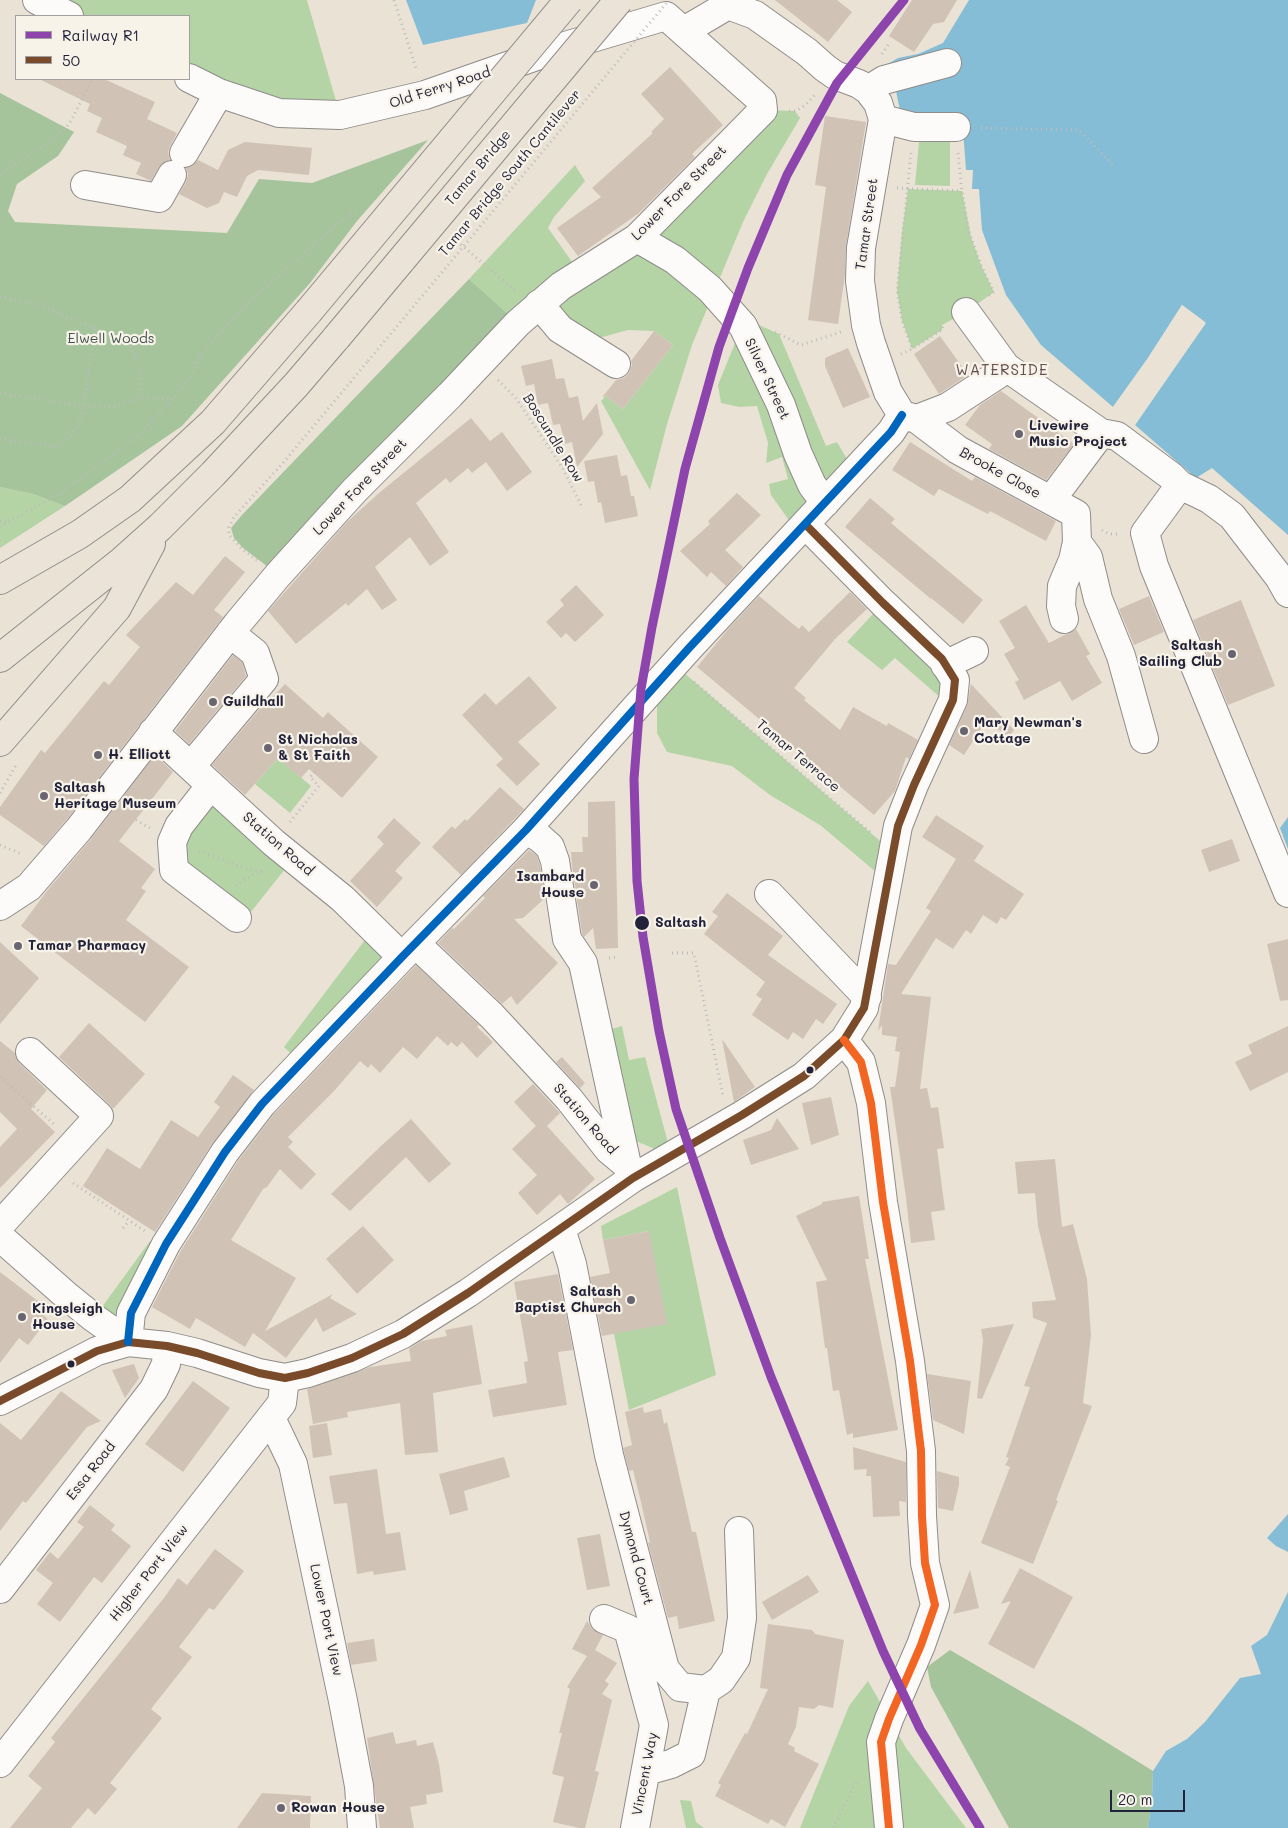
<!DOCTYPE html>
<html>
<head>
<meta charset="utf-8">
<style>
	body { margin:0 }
	#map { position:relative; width:1288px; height:1828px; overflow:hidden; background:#e9e2d5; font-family:Mali,sans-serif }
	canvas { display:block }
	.legend { position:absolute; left:15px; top:15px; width:175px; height:65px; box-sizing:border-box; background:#f7f3e8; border:1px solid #a29fa3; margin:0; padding:6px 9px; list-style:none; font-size:15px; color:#22223b }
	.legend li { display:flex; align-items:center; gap:10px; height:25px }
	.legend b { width:25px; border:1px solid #a29fa3 }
	.scale { position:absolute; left:1110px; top:1790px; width:75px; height:22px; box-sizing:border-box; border:2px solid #22223b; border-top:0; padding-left:6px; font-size:15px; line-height:18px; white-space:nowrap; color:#22223b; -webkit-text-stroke:4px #f7f3e8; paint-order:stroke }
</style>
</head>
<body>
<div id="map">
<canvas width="1288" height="1828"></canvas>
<ul class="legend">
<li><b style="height:6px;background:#8e44ad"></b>Railway R1</li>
<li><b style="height:6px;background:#7a4b2a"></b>50</li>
</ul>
<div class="scale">20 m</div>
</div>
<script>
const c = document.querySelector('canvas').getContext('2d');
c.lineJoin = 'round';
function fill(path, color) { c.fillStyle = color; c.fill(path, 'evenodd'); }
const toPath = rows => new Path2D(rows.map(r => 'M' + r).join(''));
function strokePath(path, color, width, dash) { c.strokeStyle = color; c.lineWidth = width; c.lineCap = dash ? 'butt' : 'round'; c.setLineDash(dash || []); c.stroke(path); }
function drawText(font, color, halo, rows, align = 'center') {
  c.font = font + ' Mali,sans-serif'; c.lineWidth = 4.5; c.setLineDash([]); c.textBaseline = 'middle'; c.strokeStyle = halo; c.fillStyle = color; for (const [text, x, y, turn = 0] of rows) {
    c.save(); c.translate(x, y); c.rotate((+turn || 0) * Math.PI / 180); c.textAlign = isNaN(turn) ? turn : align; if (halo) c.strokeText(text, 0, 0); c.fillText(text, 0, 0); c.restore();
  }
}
const green = toPath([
	[38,0,307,0,340,115,189,78,189,16,69,16],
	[763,110,795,111,800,118,767,174,743,222,692,345,667,424,650,490,601,401,604,398,603,396,604,395,623,409,673,345,654,331,628,330,581,343,539,304,518,323,469,279,575,165,585,181,554,217,548,228,580,273],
	[920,132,950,132,950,186,915,185],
	[908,189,962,191,971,237,981,265,994,292,966,312,942,325,942,330,912,349,902,320,897,291,902,232],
	[730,312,779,334,826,446,837,442,854,471,798,533,771,495,769,484,788,479,782,457,766,463,768,443,757,406,739,407,721,403,718,385,742,326],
	[0,487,33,494,65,506,0,548],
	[883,603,942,659,950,706,895,658,882,670,847,642],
	[683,672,893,852,888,882,820,825,770,795,732,766,667,752,657,733,657,700],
	[278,758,311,786,290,813,255,784],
	[211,785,293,859,243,922,174,870],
	[374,928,402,957,301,1063,284,1047],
	[622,1026,629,1060,645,1057,668,1143,657,1150,629,1138,605,1031],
	[677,1187,716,1375,629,1410,614,1334,649,1231,603,1240,601,1226],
	[150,1241,164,1250,128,1342,94,1318],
	[868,1681,906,1748,966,1828,800,1828,849,1706],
	[680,1800,691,1801,696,1822,704,1828,686,1828]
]);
const forest = toPath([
	[0,93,74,132,58,156,17,184,8,211,15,222,227,233,259,179,312,183,428,140,357,221,310,283,182,426,65,506,33,494,0,487],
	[469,279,518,323,276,573,243,548,234,538,231,528,242,515],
	[950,1650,1077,1724,1153,1771,1152,1798,1148,1828,1009,1828,931,1687,927,1667]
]);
const water = toPath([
	[406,0,536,0,527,23,423,45],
	[969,0,1288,0,1288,535,1212,468,1196,478,1135,425,1205,322,1182,305,1148,358,1113,407,1041,345,1006,295,982,230,979,189,972,189,973,170,966,170,962,117,901,115,896,91,876,71,898,58,918,54,943,43],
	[1288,817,1288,849,1280,828],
	[1288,1514,1288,1552,1276,1546,1267,1538],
	[1288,1592,1288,1828,1148,1828,1152,1798,1153,1771,1166,1751,1187,1739,1205,1722,1240,1678,1261,1674,1251,1646,1267,1635]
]);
const pier = toPath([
	[1182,305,1206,323,1135,425,1133,423,1202,323,1183,309,1150,360,1115,409,1113,407,1148,358]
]);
const building = toPath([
	[775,0,837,0,852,12,828,42],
	[912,0,957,0,944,22,933,24,914,52,889,36],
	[670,67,723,125,692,154,695,157,639,213,578,256,557,228,601,197,592,188,653,133,651,132,664,119,641,94],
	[39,79,104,79,155,102,147,119,177,133,170,146,168,152,170,160,164,162,159,167,151,181,136,174,141,163,123,155,127,146,96,132,102,118,87,111,90,104],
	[825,116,866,122,846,246,845,274,838,324,808,320,826,187,815,185],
	[245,142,312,148,309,175,258,170,247,176,237,197,224,192,219,203,207,208,179,194,186,182,188,175,186,168,192,166,198,160,218,170,228,150],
	[654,331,673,345,623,409,604,395,616,380,624,378,629,373,632,365,631,361],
	[940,336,968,375,939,394,914,354],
	[848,348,870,397,843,408,825,366,825,358],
	[552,359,556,379,564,378,569,398,578,396,583,421,597,403,603,434,577,467,572,442,565,444,560,424,553,425,548,403,538,405,534,384,526,386,521,366],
	[1001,391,1074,444,1046,480,989,449,992,444,965,425,980,405],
	[471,418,490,441,502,432,532,472,507,491,486,462,472,473,468,468,450,483,446,478,416,503,449,552,430,566,410,537,375,567,397,600,382,610,367,589,348,606,346,603,296,644,268,611,347,522,379,493],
	[910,442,972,481,975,477,1056,521,1046,541,990,511,988,514,939,489,934,496,892,470],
	[617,455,621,476,627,475,631,496,634,496,638,516,605,523,601,502,598,503,594,481,588,482,584,461],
	[737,493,761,515,725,550,743,567,726,586,711,572,707,577,680,551,710,524,708,521],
	[870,498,895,519,891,523,983,600,963,624,931,598,931,599,845,527],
	[225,556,245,572,214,610,223,617,67,819,44,846,0,815,0,807,41,750,45,753,104,681,109,685,140,647,126,635,176,582,193,595],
	[576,585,604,615,575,642,566,633,561,638,546,622,564,605,560,600],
	[850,592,867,609,835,639,794,688,806,698,804,700,840,730,853,707,887,726,888,723,918,740,909,759,906,757,895,791,874,815,697,667,729,628,759,596,799,629,802,625,809,632],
	[1149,596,1164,632,1134,645,1119,609],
	[1241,600,1275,686,1228,705,1193,620],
	[1026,605,1049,643,1076,629,1090,654,1086,656,1102,683,1072,701,1060,681,1024,700,1015,682,1019,680,1004,654,1015,648,999,621],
	[233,655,242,662,246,676,189,744,175,731],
	[529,676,557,708,518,742,540,764,517,786,496,765,503,759,462,715,485,693,496,705],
	[285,684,323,718,328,712,378,757,342,798,309,769,301,778,278,758,245,795,212,765,263,705,263,707],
	[971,684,1014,730,1009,737,986,721,964,755,949,745,967,706],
	[155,755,173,772,119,841,155,869,141,888,146,891,126,920,189,967,145,1022,21,926,46,892,91,839],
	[500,787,524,809,461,875,432,847,452,826,455,829,465,819,467,821],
	[615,801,618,948,596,949,593,928,584,937,582,933,572,866,571,852,583,852,582,837,588,837,588,802],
	[936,815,984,846,974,861,1024,894,1006,920,1001,917,997,924,983,915,971,934,966,930,953,949,936,938,901,994,931,997,920,1089,927,1088,931,1108,938,1107,944,1148,937,1149,945,1210,931,1212,935,1240,911,1243,906,1198,890,1087,895,1087,900,1052,895,1051,897,1037,882,1035,882,1025,878,1031,888,964,896,965,931,911,926,908,956,859,922,837],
	[394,818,421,843,395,871,403,878,377,907,350,881,384,844,377,837],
	[1232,839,1240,861,1209,872,1201,850],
	[529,850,537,856,540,865,545,898,523,918,514,919,558,963,517,1005,511,996,502,1004,438,943,452,928,454,929,485,898,483,896],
	[727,893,783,936,768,955,837,1004,823,1024,816,1019,803,1039,793,1032,788,1040,752,1015,762,999,756,995,765,982,704,934,718,916,712,912],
	[1288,939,1288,1000,1280,1001,1267,944],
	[0,942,39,978,0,1024],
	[416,965,479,1025,477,1027,493,1042,477,1058,462,1042,457,1047,451,1042,448,1046,437,1036,417,1059,403,1047,380,1073,371,1064,368,1068,360,1061,335,1090,288,1137,293,1142,288,1147,316,1174,301,1190,280,1169,267,1187,263,1189,231,1240,296,1278,265,1331,333,1294,330,1298,357,1314,323,1332,316,1318,286,1358,253,1333,245,1347,196,1318,190,1329,152,1307,180,1252,238,1161,274,1114],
	[89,1023,145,1074,113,1109,110,1105,59,1057],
	[1288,1026,1288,1072,1250,1091,1235,1062,1252,1054,1248,1045],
	[722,1039,755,1087,734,1102],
	[0,1041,15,1053,19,1063,47,1090,31,1109,55,1132,0,1188,0,1147,17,1129,0,1112],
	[562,1057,585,1083,580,1088,556,1062],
	[233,1075,254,1090,212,1144,155,1232,83,1186,107,1148,140,1169,171,1120,198,1137,220,1107,214,1102],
	[533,1084,560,1113,547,1126,595,1179,568,1204,560,1194,537,1215,518,1193,537,1175,512,1149,536,1126,514,1102],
	[831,1097,839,1135,811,1145,802,1103],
	[777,1118,799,1149,751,1165,743,1140,771,1130],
	[411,1119,451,1164,429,1183,406,1157,350,1211,331,1194,382,1145],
	[1055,1159,1062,1227,1073,1224,1087,1279,1091,1335,1083,1403,1092,1406,1056,1500,1058,1501,1033,1564,981,1543,1010,1467,1005,1465,1009,1458,1006,1457,1030,1387,1024,1386,1047,1323,1033,1318,1032,1302,1056,1300,1038,1226,1035,1193,1018,1194,1015,1162],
	[859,1196,869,1259,865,1259,898,1430,853,1438,853,1433,847,1435,839,1390,833,1391,827,1348,825,1348,816,1282,827,1280,796,1216,822,1204,822,1202],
	[363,1226,394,1260,357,1294,326,1259],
	[649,1231,667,1324,602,1336,590,1277,610,1273,603,1240],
	[0,1272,47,1308,42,1314,48,1319,28,1345,19,1338,0,1363],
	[558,1274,573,1350,558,1352,567,1405,493,1417,488,1390,527,1383,524,1362,528,1361,514,1282],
	[1014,1324,982,1399,977,1398,983,1340,981,1329],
	[472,1325,482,1384,433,1393,438,1452,405,1455,400,1403,347,1412,348,1417,313,1424,307,1389,370,1367,411,1361,409,1349,421,1341,447,1336,445,1330],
	[134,1364,139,1378,125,1398,112,1370],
	[927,1374,971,1381,964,1434,933,1420],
	[193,1381,230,1408,183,1472,145,1444],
	[61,1391,101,1421,87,1427,26,1503,23,1501,0,1531,0,1423,21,1440],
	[643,1407,644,1413,661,1409,664,1424,667,1422,692,1532,696,1532,715,1621,679,1629,677,1616,668,1618,648,1543,650,1542,640,1498,633,1470,629,1471,623,1448,632,1445,625,1412],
	[327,1423,332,1455,313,1458,309,1426],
	[853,1447,906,1462,906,1502,899,1501,900,1516,873,1517,871,1476,866,1476,867,1469,854,1470],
	[504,1457,510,1477,464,1491,468,1510,450,1515,439,1474],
	[377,1469,386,1534,400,1532,406,1570,374,1575,373,1571,357,1574,347,1503,334,1504,329,1476],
	[937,1471,959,1477,959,1485,953,1511,938,1508],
	[90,1505,115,1525,111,1530,131,1546,102,1583,94,1577,60,1622,37,1604,53,1583,36,1570,50,1552,58,1559,84,1527,77,1522],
	[600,1534,610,1586,587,1590,577,1538],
	[215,1549,244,1571,214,1610,209,1608,179,1647,192,1657,151,1709,162,1718,110,1783,117,1789,95,1815,88,1808,71,1828,10,1828,42,1788,28,1776,55,1742,51,1738,164,1598,178,1578,187,1585],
	[1020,1568,1073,1597,1034,1669,988,1644,1011,1601,1001,1604],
	[970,1570,979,1608,953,1614],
	[808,1575,819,1592,772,1620,762,1602],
	[587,1621,592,1629,603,1635,595,1650,617,1663,605,1681,609,1684,602,1694,612,1700,595,1771,599,1772,585,1828,579,1828,553,1822,564,1777,552,1774,562,1733,559,1733,570,1689,567,1687,587,1656,572,1649],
	[768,1624,812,1630,815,1634,844,1640,833,1708,819,1705,814,1709,799,1707,796,1727,788,1744,795,1748,794,1751,819,1764,785,1827,771,1819,768,1824,715,1796,721,1785,718,1783,745,1733,747,1734,768,1689,760,1688],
	[374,1639,377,1661,351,1665,347,1643],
	[393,1732,396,1744,416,1740,417,1746,433,1742,439,1764,443,1792,426,1795,427,1804,410,1807,414,1828,380,1828,367,1738],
	[262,1793,311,1796,310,1828,237,1828]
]);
const path = toPath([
	[394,0,417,71],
	[882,54,890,42],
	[789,111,795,111,804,106,816,94],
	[981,128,1079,130,1115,167],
	[911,153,897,291,902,320,912,349],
	[958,153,962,191,969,232,981,265,994,292,986,298],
	[0,177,5,171,63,132,71,121,92,79],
	[897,188,962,191],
	[453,238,517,292],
	[0,297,35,303,127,342,139,364,140,397],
	[775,332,801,345,841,332],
	[901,354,912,349,942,330,943,325],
	[498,380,515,397,562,467,582,507],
	[0,393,84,406,115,406,140,397,173,399],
	[0,439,57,447,70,437,80,422,84,406,94,329],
	[0,521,7,522],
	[0,527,62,492,136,438,173,399,192,374,202,353,249,302,343,219,357,211],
	[1102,530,1109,534,1119,534],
	[257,560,242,549,229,535,229,527,234,517,282,464,368,361],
	[694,682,870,832],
	[0,793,17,763],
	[136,820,150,828],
	[290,822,319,786,310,777,316,771],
	[0,845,22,854],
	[199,851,244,868,263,871],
	[236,886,247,877,263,871],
	[672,953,694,953,723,1096],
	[609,958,617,957],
	[0,1077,56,1126],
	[73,1183,145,1231],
	[123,1228,129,1221],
	[833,1828,857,1781]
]);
const minor = toPath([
	[37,0,69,16],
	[684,31,728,5,755,15,807,52,825,68,835,75,859,84,868,90,878,103,883,119,861,248,860,281,866,325,871,343,888,392,902,415],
	[868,90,884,80,947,63],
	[883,119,914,127,956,127],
	[184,153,219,93],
	[85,185,159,198,172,175],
	[637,238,675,260,710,289,743,326,781,405,798,454,812,485,825,503],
	[539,304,560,329,616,364],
	[966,312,1006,367,1101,433,1117,436,1171,476,1180,485,1145,533,1154,566,1288,893],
	[902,415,917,419,958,450,1076,514,1077,542,1073,560,1062,586,1061,606,1064,619],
	[917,419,948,407,997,375,1006,367],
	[1180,485,1209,499,1232,516,1279,577,1288,593],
	[1051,500,1101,433],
	[1077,542,1088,557,1098,599,1121,656,1144,739],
	[945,665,974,651],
	[153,732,274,843,343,899,402,957],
	[191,766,264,679,255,653,230,633],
	[211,785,179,826,172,842,174,870,237,918],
	[526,830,540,838,550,847,555,861,567,939,583,963,627,1165,633,1178],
	[769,894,867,997],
	[0,906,29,887,79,829,238,623,278,575,355,490,450,395,518,323,561,286,637,238,763,110,762,101,666,16,562,47,425,95,340,115,279,113,219,93,189,78],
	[416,944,492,1016,569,1099,609,1150,627,1165],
	[844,1040,861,1062,871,1103,883,1202,910,1361,921,1451,922,1516,925,1563,935,1605,921,1645,889,1719,881,1742,889,1828],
	[0,1225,99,1116,30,1052],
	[561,1229,572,1264,609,1455,665,1669,680,1687,706,1690,721,1680,736,1658,742,1618,739,1531],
	[0,1237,68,1297,94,1318,128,1342,131,1313,166,1244,225,1152,262,1104,402,957,526,830,689,648,891,432,902,415],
	[0,1401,97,1351,128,1342,167,1346,197,1353,259,1373,285,1378,308,1373,352,1358,403,1334,468,1293,633,1178,742,1115,804,1076,844,1040,864,1008,898,826,914,785,953,700,955,680,942,659,883,603,806,525],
	[271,1418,293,1464,343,1701,359,1786,362,1828],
	[0,1589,154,1389,166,1364,167,1346],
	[604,1619,628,1629,654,1725,635,1828],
	[0,1763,282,1403,285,1378],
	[646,1771,671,1764,691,1754,706,1690]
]);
const highway = toPath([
	[0,580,80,534,130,499,213,422,309,311],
	[0,658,122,561,160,527,213,474,296,385,337,337],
	[0,742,117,608,151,544]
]);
const pathBridge = toPath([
	[368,361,669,0]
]);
const highwayBridge = toPath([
	[309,311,569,0],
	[337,337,619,0]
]);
const bus1 = toPath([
	[0,1401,97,1351,128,1342,167,1346,197,1353,259,1373,285,1378,308,1373,352,1358,403,1334,468,1293,633,1178,742,1115,804,1076,844,1040,864,1008,898,826,914,785,953,700,955,680,942,659,883,603,806,525]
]);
const bus2 = toPath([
	[844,1040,861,1062,871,1103,883,1202,910,1361,921,1451,922,1516,925,1563,935,1605,921,1645,889,1719,881,1742,889,1828]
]);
const bus3 = toPath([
	[128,1342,131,1313,166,1244,225,1152,262,1104,402,957,526,830,689,648,891,432,902,415]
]);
const rail1 = toPath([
	[904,0,837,83,787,175,748,268,719,347,685,469,652,627,641,689,634,779,637,881,643,937,659,1031,676,1109,720,1238,771,1377,883,1651,920,1729,980,1828]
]);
const markers = [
	[1019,434,5,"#686571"],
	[1232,654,5,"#686571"],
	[213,702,5,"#686571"],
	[964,731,5,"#686571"],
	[268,748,5,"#686571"],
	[98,755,5,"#686571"],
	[44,796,5,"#686571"],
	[594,885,5,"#686571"],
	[642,923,8,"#22223b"],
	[18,946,5,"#686571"],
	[810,1070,4.5,"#22223b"],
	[631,1300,5,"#686571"],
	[22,1317,5,"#686571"],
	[71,1364,4.5,"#22223b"],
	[281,1808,5,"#686571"]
];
const streetNames = [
	["Old Ferry Road",440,88,-18],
	["Tamar Bridge",478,168,-50],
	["Tamar Bridge South Cantilever",510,173,-50],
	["Lower Fore Street",679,193,-45],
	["Tamar Street",867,224,-82],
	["Silver Street",767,379,65],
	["Boscundle Row",553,438,58],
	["Brooke Close",1000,473,29],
	["Lower Fore Street",360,487,-46],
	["Tamar Terrace",798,756,40],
	["Station Road",278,844,41],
	["Station Road",585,1119,49],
	["Essa Road",91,1471,-52],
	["Dymond Court",636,1558,75],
	["Higher Port View",149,1573,-52],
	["Lower Port View",326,1620,78],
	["Vincent Way",645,1774,-79]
];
const parkNames = [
	["Elwell Woods",111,339]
];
const poiNames = [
	["Livewire",1029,426],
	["Music Project",1029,442],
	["Saltash",1222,646,"right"],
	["Sailing Club",1222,662,"right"],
	["Guildhall",223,702],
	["Mary Newman's",974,723],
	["Cottage",974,739],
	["St Nicholas",278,740],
	["& St Faith",278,756],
	["H. Elliott",108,755],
	["Saltash",54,788],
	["Heritage Museum",54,804],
	["Isambard",584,877,"right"],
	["House",584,893,"right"],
	["Tamar Pharmacy",28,946],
	["Saltash",621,1292,"right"],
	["Baptist Church",621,1308,"right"],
	["Kingsleigh",32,1309],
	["House",32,1325],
	["Rowan House",291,1808]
];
const stopNames = [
	["Saltash",655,923]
];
const neighbourhoodNames = [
	["WATERSIDE",1002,370]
];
fill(green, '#b4d4a6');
fill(forest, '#a5c49c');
fill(water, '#86bdd6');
fill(pier, '#e9e2d5');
fill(building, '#d1c2b6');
strokePath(minor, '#8f8c89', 30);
strokePath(highway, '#8f8c89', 30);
strokePath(path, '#bdbbbc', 3, [1, 4]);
strokePath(minor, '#fcfbf9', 28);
strokePath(highway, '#ebe3d8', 28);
strokePath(highwayBridge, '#8f8c89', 30, []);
strokePath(pathBridge, '#bdbbbc', 3, [1, 4]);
strokePath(highwayBridge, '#ebe3d8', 28);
strokePath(bus1, '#7a4b2a', 8);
strokePath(bus2, '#f26522', 8);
strokePath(bus3, '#0065bd', 8);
strokePath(rail1, '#8e44ad', 9);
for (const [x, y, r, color] of markers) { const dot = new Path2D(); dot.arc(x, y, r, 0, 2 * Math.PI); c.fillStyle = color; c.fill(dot); strokePath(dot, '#f7f3e8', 2); }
drawText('14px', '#22223b', '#f7f3e8', streetNames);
drawText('14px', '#41544f', '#f7f3e8', parkNames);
drawText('bold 14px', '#22223b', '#f7f3e8', poiNames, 'left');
drawText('bold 14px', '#22223b', '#f7f3e8', stopNames, 'left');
c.letterSpacing = '1px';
drawText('15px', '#634e52', '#f7f3e8', neighbourhoodNames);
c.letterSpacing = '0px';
</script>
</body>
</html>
